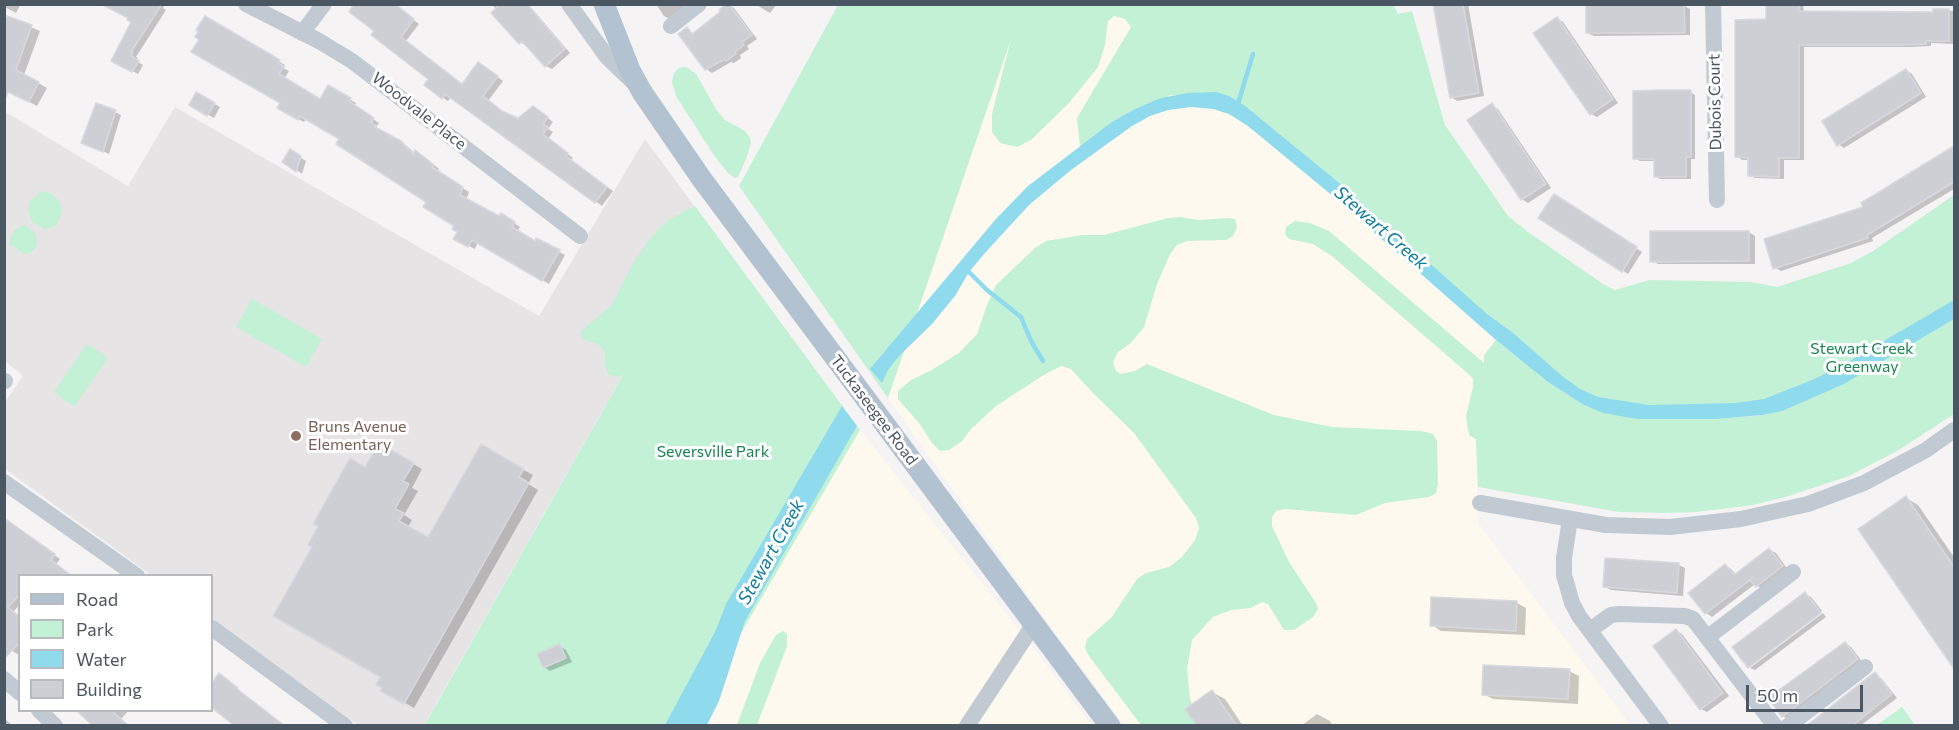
<!DOCTYPE html>
<html>
<head>
<meta charset="utf-8">
<style>
	body { margin:0 }
	#map { position:relative; width:1959px; height:730px; overflow:hidden; background:#f5f3f3; font-family:Commissioner,sans-serif }
	canvas { display:block }
	.frame { position:absolute; inset:0; border:6px solid #4a5661; pointer-events:none }
	.legend { position:absolute; left:18px; top:574px; width:195px; height:138px; box-sizing:border-box; background:#fff; border:2px solid #b7bbc0; margin:0; padding:8px 10px; list-style:none; font-size:18px; color:#4a5661 }
	.legend li { display:flex; align-items:center; gap:12px; height:30px }
	.legend b { width:30px; border:2px solid #b7bbc0 }
	.scale { position:absolute; left:1746px; top:685px; width:117px; height:27px; box-sizing:border-box; border:3px solid #4a5661; border-top:0; padding-left:8px; font-size:18px; line-height:21px; white-space:nowrap; color:#4a5661; -webkit-text-stroke:4px #fff; paint-order:stroke }
</style>
</head>
<body>
<div id="map">
<canvas width="1959" height="730"></canvas>
<div class="frame"></div>
<ul class="legend">
<li><b style="height:8px;background:#b3c2d1"></b>Road</li>
<li><b style="height:16px;background:#c3f1d5"></b>Park</li>
<li><b style="height:16px;background:#90daee"></b>Water</li>
<li><b style="height:16px;background:#cdcfd5"></b>Building</li>
</ul>
<div class="scale">50 m</div>
</div>
<script>
const c = document.querySelector('canvas').getContext('2d');
c.lineJoin = 'round';
function fill(path, color) { c.fillStyle = color; c.fill(path, 'evenodd'); }
const toPath = rows => new Path2D(rows.map(r => 'M' + r).join(''));
function strokePath(path, color, width, dash) { c.strokeStyle = color; c.lineWidth = width; c.lineCap = dash ? 'butt' : 'round'; c.setLineDash(dash || []); c.stroke(path); }
function drawText(font, color, halo, rows, align = 'center') {
  c.font = font + ' Commissioner,sans-serif'; c.lineWidth = 6; c.setLineDash([]); c.textBaseline = 'middle'; c.strokeStyle = halo; c.fillStyle = color; for (const [text, x, y, turn = 0] of rows) {
    c.save(); c.translate(x, y); c.rotate((+turn || 0) * Math.PI / 180); c.textAlign = isNaN(turn) ? turn : align; if (halo) c.strokeText(text, 0, 0); c.fillText(text, 0, 0); c.restore();
  }
}
const commercial = toPath([
	[1103,4,1133,24,1077,118,1081,154,1170,95,1210,98,1782,411,1759,429,1476,439,1478,523,1630,725,1125,726,1040,612,888,398,1019,16],
	[860,430,1039,655,1091,725,687,726]
]);
const education = toPath([
	[175,107,539,316,645,139,708,225,424,725,358,725,212,619,212,576,151,575,5,469,5,402,23,376,5,361,4,111,128,186]
]);
const green = toPath([
	[838,5,1390,5,1394,6,1398,14,1412,11,1445,125,1508,216,1528,232,1603,284,1615,290,1650,280,1751,282,1777,287,1851,263,1873,251,1954,195,1954,414,1897,451,1849,476,1785,497,1753,505,1696,512,1666,513,1619,512,1478,487,1476,439,1470,436,1468,430,1466,416,1473,387,1473,378,1332,256,1313,244,1289,239,1285,234,1286,227,1295,221,1310,223,1329,231,1484,363,1484,355,1496,340,1548,382,1582,404,1637,419,1717,419,1762,415,1656,414,1588,397,1473,312,1326,183,1210,98,1170,95,1081,155,1077,118,1131,27,1125,19,1114,16,1108,21,1105,45,1098,67,1069,103,1031,140,1017,147,1000,143,992,132,992,114,1011,39,888,398,739,186],
	[686,67,696,74,717,111,725,120,745,131,750,138,751,143,746,159,738,177,735,178,728,173,713,154,676,96,672,82,674,73,679,68],
	[42,191,50,193,56,198,60,203,62,210,60,218,56,225,51,228,44,229,32,222,28,210,30,201],
	[695,206,860,430,687,725,424,726,623,375,616,377,608,374,605,365,605,352,598,344,582,339,580,332,612,305,632,265,648,241,668,220],
	[1180,217,1198,220,1229,218,1235,219,1237,227,1233,236,1226,240,1187,241,1177,245,1170,254,1157,284,1144,327,1131,343,1118,352,1113,362,1116,371,1120,374,1135,371,1147,364,1274,415,1332,427,1421,431,1433,434,1437,441,1438,484,1436,493,1429,497,1385,503,1356,515,1285,509,1276,511,1272,517,1272,526,1289,562,1316,603,1318,609,1313,617,1294,630,1284,630,1268,604,1262,602,1251,608,1231,610,1213,617,1192,640,1187,669,1190,699,1200,725,1141,725,1089,656,1085,648,1087,639,1111,618,1137,579,1146,573,1169,567,1182,557,1195,540,1199,528,1196,518,1134,433,1093,393,1071,369,1061,366,1042,376,996,406,971,429,962,441,949,450,940,451,932,443,919,423,898,399,898,391,911,380,930,371,959,353,977,334,987,305,996,285,1035,248,1046,241,1082,235,1104,235,1168,218],
	[25,225,36,234,37,241,36,247,30,253,24,254,9,243,13,232,20,226],
	[252,299,322,339,306,367,236,327],
	[87,344,108,358,74,407,54,392],
	[783,631,787,634,787,646,757,725,737,725,760,663,776,635],
	[1902,707,1915,725,1877,725]
]);
const water = toPath([
	[1216,92,1229,96,1245,106,1338,182,1487,314,1513,333,1562,376,1580,389,1598,397,1649,405,1735,403,1764,399,1812,380,1841,366,1954,300,1954,319,1844,384,1782,411,1762,415,1717,419,1637,419,1603,413,1582,404,1548,382,1496,340,1328,192,1248,126,1229,114,1213,109,1191,107,1168,110,1150,116,1132,126,1071,170,1029,205,984,254,969,272,955,296,932,324,899,356,888,370,882,383,870,369,995,220,1028,186,1112,122,1135,109,1161,98,1188,93],
	[842,406,857,426,745,621,719,701,707,725,665,725,715,632,726,604]
]);
const shadow = toPath([
	[5,4,21,4,16,13,5,7],
	[103,4,165,4,163,8,166,10,136,57,138,58,136,61,143,65,138,74,113,60,133,22,130,18],
	[492,4,528,4,570,53,552,69,546,66,527,45,526,46,520,42],
	[656,4,691,4,671,20,664,16],
	[755,4,777,4,770,13],
	[1435,4,1468,4,1484,96,1457,101,1451,97],
	[1767,4,1803,4,1804,12,1935,13,1935,10,1954,11,1954,44,1931,43,1931,46,1909,47,1804,47,1804,160,1784,160,1784,179,1755,178,1749,175,1750,160,1742,160,1737,156,1768,21],
	[728,5,734,8,757,39,747,46,749,49,740,55,741,58,734,63,731,62,712,73,706,69,687,29,694,34,722,13],
	[1684,6,1690,9,1690,35,1594,36,1587,33],
	[405,13,419,24,406,41,463,85,485,68,503,81,488,101,505,114,518,120,539,111,553,122,548,129,553,132,548,139,573,158,571,160,613,191,602,206,452,96,448,101,442,97,430,79,373,35],
	[6,17,40,31,24,75,47,88,37,106,4,89],
	[206,18,285,65,283,68,289,71,284,79,321,101,328,87,356,103,354,106,379,123,376,127,381,130,380,131,407,146,415,154,416,152,422,155,439,169,437,172,469,192,466,200,499,219,501,215,520,227,517,232,536,243,537,240,565,255,549,284,478,242,475,249,455,239,459,232,456,226,428,201,342,138,307,118,304,122,298,119,282,103,201,39],
	[1557,18,1563,22,1618,103,1597,117,1591,114],
	[1906,70,1912,74,1926,97,1844,148,1838,144],
	[1690,92,1695,95,1695,159,1691,159,1691,179,1660,179,1655,176,1655,161,1640,161,1634,158],
	[197,94,220,107,214,118,191,105],
	[1492,105,1498,109,1551,188,1528,203,1522,199],
	[115,112,121,115,109,154,89,145],
	[1954,148,1954,189,1872,238,1873,241,1781,271,1775,268,1866,208,1863,203],
	[290,151,306,161,302,174,284,161],
	[1560,199,1642,252,1628,274,1622,270],
	[1749,232,1755,236,1755,264,1658,264,1652,261],
	[380,445,422,469,412,488,418,491,404,515,412,520,408,527,429,539,481,446,533,475,528,484,538,490,414,708,382,690,366,469],
	[1906,498,1918,505,1954,557,1954,662,1949,659],
	[4,520,60,559,56,564,20,576,20,604,13,612,20,617,20,653,17,654,4,645],
	[1770,550,1776,553,1788,570,1763,590,1755,584,1712,617,1706,613,1725,565,1731,569,1736,575],
	[1679,565,1685,568,1683,596,1611,590,1605,587],
	[1805,594,1811,597,1822,611,1749,665],
	[1517,603,1526,608,1525,635,1441,631,1432,625],
	[1823,613,1826,617,1755,670,1750,668],
	[1676,630,1682,634,1729,696,1707,712,1701,709],
	[1845,643,1851,647,1863,663,1789,720,1783,716,1770,698],
	[560,646,566,650,572,662,550,671,544,667],
	[1569,671,1579,676,1578,704,1493,699,1483,694],
	[1875,674,1881,678,1897,698,1860,726,1808,726],
	[219,675,225,679,285,726,232,726,234,723,212,706,212,686],
	[1212,692,1225,699,1243,726,1199,726],
	[80,710,129,710,121,719,129,726,96,726],
	[1317,714,1330,721,1333,726,1301,726],
	[4,718,13,726,4,726]
]);
const stream = toPath([
	[1237,107,1253,54],
	[964,270,969,272,987,290,1021,317,1031,341,1043,361]
]);
const building = toPath([
	[101,4,162,4,131,52,133,53,131,56,139,61,132,72,111,61,131,22,127,20,128,18,101,4],
	[354,4,395,4,414,19,401,37,462,84,478,62,498,76,483,96,502,111,518,118,533,106,548,117,543,124,548,127,543,134,568,153,566,156,607,187,595,203,445,94,442,99,424,85,428,79,371,35,374,31,349,12,354,4],
	[500,4,527,4,565,49,545,67,522,41,519,44,491,13,500,4],
	[726,4,729,4,752,35,742,42,744,45,735,52,736,54,726,61,725,59,705,70,678,34,687,27,692,34,720,12,719,10,726,4],
	[1433,4,1463,4,1479,93,1450,98,1433,4],
	[1684,4,1685,33,1586,33,1586,5,1684,4],
	[1766,4,1799,4,1799,11,1933,12,1933,9,1949,9,1949,41,1926,41,1926,44,1903,45,1799,45,1799,158,1779,158,1779,177,1748,176,1748,158,1735,157,1735,20,1766,19,1766,4],
	[4,15,32,25,16,70,39,82,29,102,8,92,6,97,4,97,4,15],
	[205,16,280,60,278,63,284,66,279,74,320,99,328,85,351,98,349,101,374,118,371,122,376,126,375,127,401,141,413,154,415,150,434,165,432,167,463,187,460,195,499,216,501,213,515,222,512,227,535,241,536,238,560,250,542,281,472,240,468,247,453,239,457,232,452,229,454,226,423,207,426,202,336,144,339,139,300,116,298,120,277,108,280,103,191,52,199,40,195,37,198,32,196,30,205,16],
	[1557,17,1613,99,1590,115,1533,33,1557,17],
	[1906,69,1921,93,1837,146,1822,121,1906,69],
	[1657,90,1691,90,1691,157,1686,157,1686,177,1654,177,1654,159,1633,159,1633,91,1657,90],
	[196,92,215,103,207,116,189,105,196,92],
	[96,103,116,110,103,152,81,143,96,103],
	[1492,103,1546,184,1521,200,1467,120,1492,103],
	[1954,146,1954,182,1867,235,1868,238,1773,269,1764,239,1863,207,1861,203,1954,146],
	[290,149,301,156,296,172,282,162,290,149],
	[1554,194,1637,247,1622,272,1538,218,1554,194],
	[1650,231,1749,231,1749,261,1650,262,1650,231],
	[379,443,414,463,403,481,409,484,395,509,404,513,399,521,428,537,481,444,524,469,519,477,529,483,404,704,380,691,382,688,376,685,380,677,273,616,312,547,308,545,318,526,313,524,350,458,365,467,379,443],
	[1906,496,1954,567,1954,669,1858,529,1906,496],
	[4,518,55,554,51,560,72,576,20,576,20,594,8,607,20,617,20,642,4,659,4,518],
	[1769,548,1783,566,1756,587,1750,580,1705,614,1688,593,1725,564,1734,575,1769,548],
	[1605,558,1679,563,1677,593,1603,587,1605,558],
	[1805,592,1821,613,1748,668,1732,647,1805,592],
	[1431,597,1517,601,1516,631,1430,626,1431,597],
	[1676,629,1723,693,1700,710,1653,646,1676,629],
	[1845,642,1858,659,1782,717,1768,698,1845,642],
	[560,644,566,658,543,668,537,654,560,644],
	[1483,665,1570,669,1568,699,1482,695,1483,665],
	[1875,672,1892,694,1852,726,1806,726,1875,672],
	[219,673,238,688,237,689,285,726,235,726,212,708,212,683,219,673],
	[1212,690,1237,726,1197,726,1185,709,1212,690],
	[77,711,112,711,129,726,93,726,77,711]
]);
const minor = toPath([
	[246,4,319,41,352,61,580,236],
	[569,4,607,57,633,82],
	[1713,4,1717,200],
	[671,26,699,4],
	[302,33,324,4],
	[4,381,5,381],
	[4,482,137,576],
	[1480,503,1606,525,1670,527,1741,519,1808,504,1864,483,1926,450,1954,430],
	[1570,519,1564,558,1564,575,1572,603,1579,616,1661,726],
	[212,628,345,726],
	[1590,630,1611,615,1619,614,1685,616,1693,619,1775,726],
	[1708,637,1793,572],
	[4,679,20,693],
	[39,710,55,726],
	[967,726,1034,624],
	[1788,726,1865,667]
]);
const major = toPath([
	[604,4,630,70,642,92,701,178,1110,726]
]);
const markers = [
	[296,436,6,"#8d6e63"]
];
const streetNames = [
	["Dubois Court",1715,102,-91],
	["Woodvale Place",419,111,38],
	["Tuckaseegee Road",874,410,53]
];
const parkNames = [
	["Stewart Creek",1862,349],
	["Greenway",1862,367],
	["Seversville Park",713,452]
];
const educationNames = [
	["Bruns Avenue",308,427],
	["Elementary",308,445]
];
const waterNames = [
	["Stewart Creek",1381,228,41],
	["Stewart Creek",771,552,-61]
];
fill(commercial, '#fdf9ef');
fill(education, '#e6e4e5');
fill(green, '#c3f1d5');
fill(water, '#90daee');
fill(shadow, '#0003');
strokePath(stream, '#90daee', 4.5);
fill(building, '#cdcfd5');
strokePath(building, '#d7d9de', 1.5);
strokePath(minor, '#c1cad2', 16);
strokePath(major, '#b3c2d1', 21);
for (const [x, y, r, color] of markers) { const dot = new Path2D(); dot.arc(x, y, r, 0, 2 * Math.PI); c.fillStyle = color; c.fill(dot); strokePath(dot, '#fff', 2); }
drawText('16px', '#4a5661', '#fff', streetNames);
drawText('16px', '#17864f', '#fff', parkNames);
drawText('16px', '#785e54', '#fff', educationNames, 'left');
drawText('italic 18px', '#0c7c9b', '#fff', waterNames);
</script>
</body>
</html>
